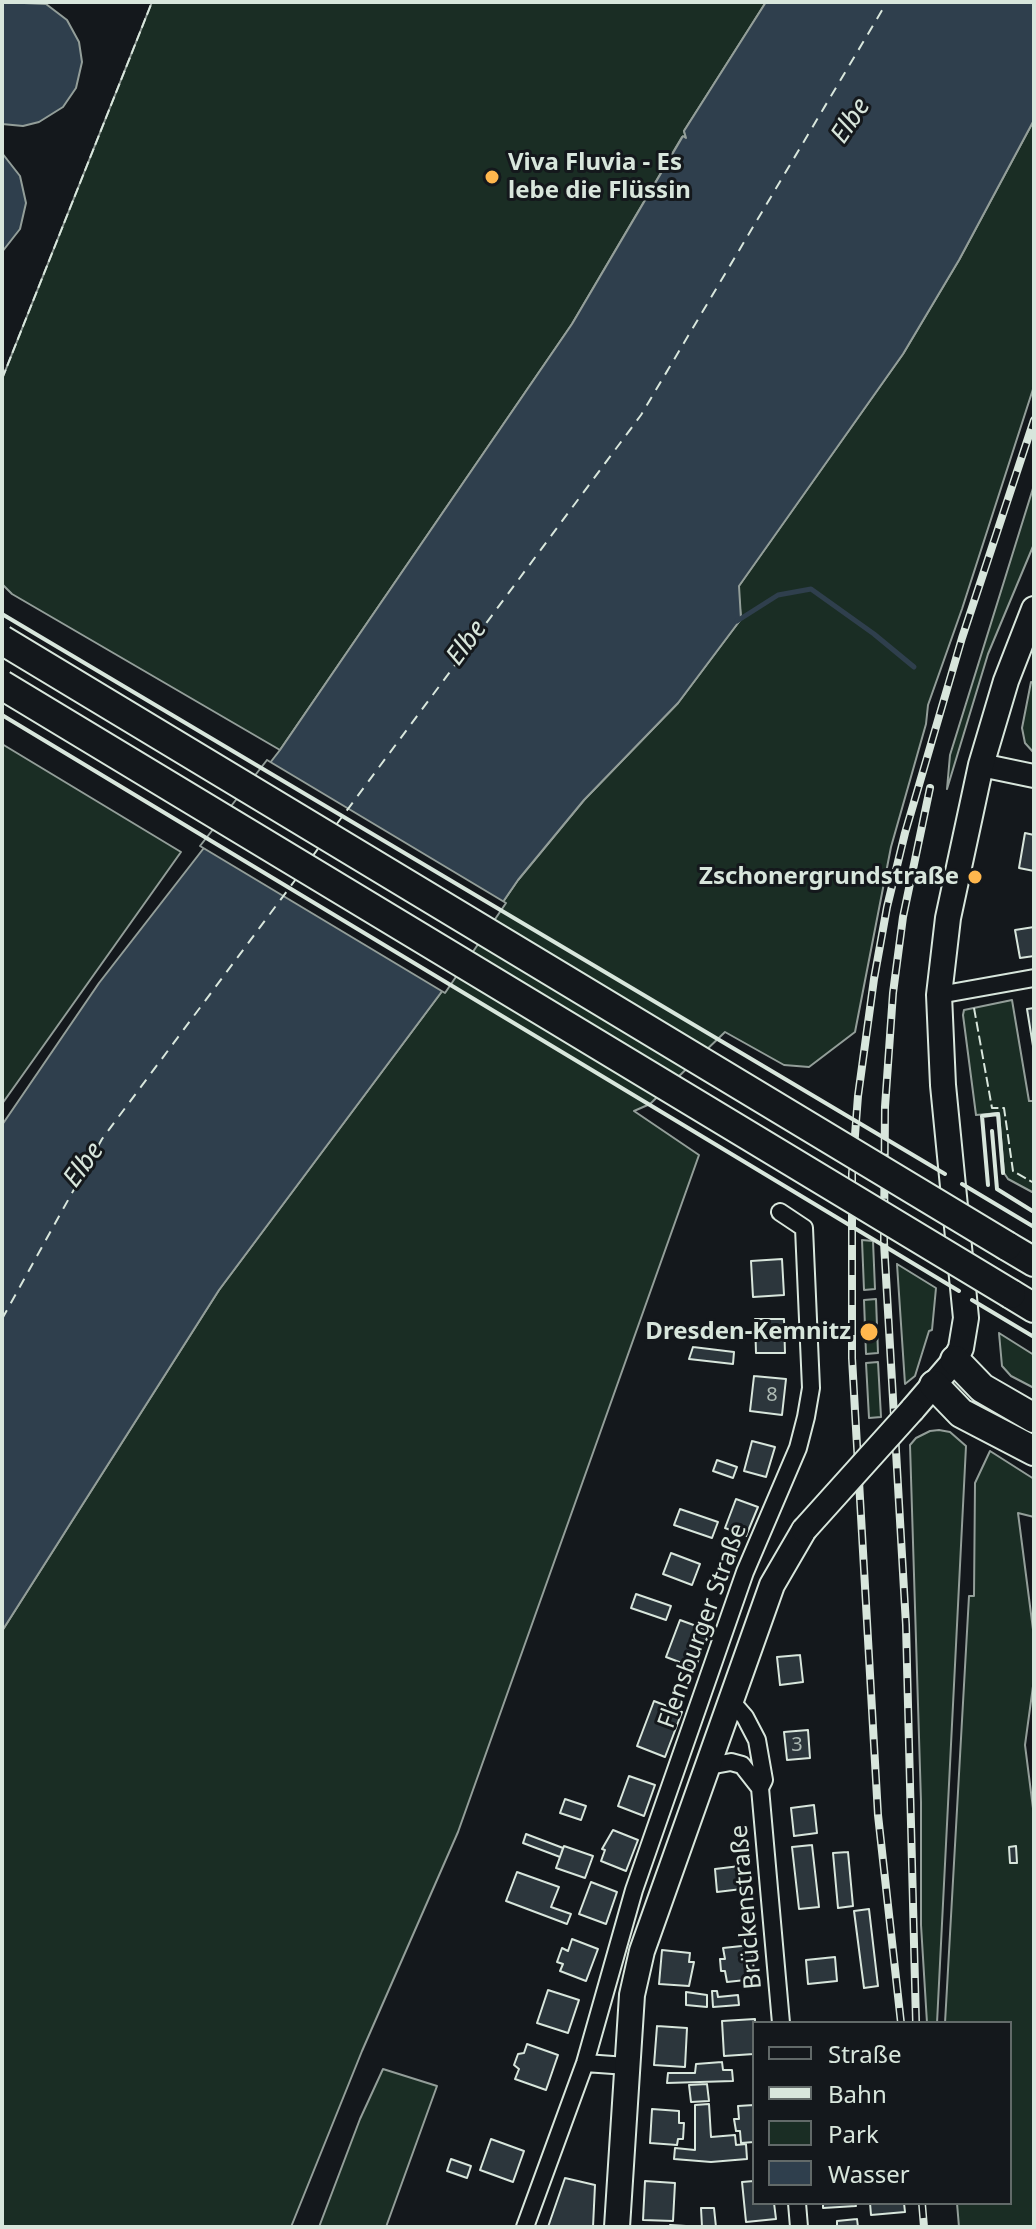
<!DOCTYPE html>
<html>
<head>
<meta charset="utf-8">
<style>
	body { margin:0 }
	#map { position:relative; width:1036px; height:2229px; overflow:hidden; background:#14181c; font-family:"Noto Sans",sans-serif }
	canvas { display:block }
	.frame { position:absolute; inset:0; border:4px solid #d8e6dc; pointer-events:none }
	.legend { position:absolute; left:752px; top:2021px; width:260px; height:184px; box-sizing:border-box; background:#14181c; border:2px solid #626a69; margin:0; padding:10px 14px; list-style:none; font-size:24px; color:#d8e6dc }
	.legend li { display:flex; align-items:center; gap:16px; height:40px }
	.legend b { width:40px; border:2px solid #626a69 }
</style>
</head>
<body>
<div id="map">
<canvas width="1036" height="2229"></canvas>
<div class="frame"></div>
<ul class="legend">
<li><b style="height:10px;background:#14181c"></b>Straße</li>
<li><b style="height:10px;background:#d8e6dc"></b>Bahn</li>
<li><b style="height:22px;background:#1a2d24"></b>Park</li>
<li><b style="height:22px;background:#2f3f4d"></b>Wasser</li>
</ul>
</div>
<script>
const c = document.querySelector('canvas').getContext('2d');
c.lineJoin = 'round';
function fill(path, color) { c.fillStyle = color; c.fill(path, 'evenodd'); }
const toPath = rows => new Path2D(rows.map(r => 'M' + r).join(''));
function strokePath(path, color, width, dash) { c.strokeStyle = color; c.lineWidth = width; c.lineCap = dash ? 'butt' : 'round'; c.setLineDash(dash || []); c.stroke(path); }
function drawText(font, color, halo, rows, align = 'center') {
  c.font = font + ' "Noto Sans",sans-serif'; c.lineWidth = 6; c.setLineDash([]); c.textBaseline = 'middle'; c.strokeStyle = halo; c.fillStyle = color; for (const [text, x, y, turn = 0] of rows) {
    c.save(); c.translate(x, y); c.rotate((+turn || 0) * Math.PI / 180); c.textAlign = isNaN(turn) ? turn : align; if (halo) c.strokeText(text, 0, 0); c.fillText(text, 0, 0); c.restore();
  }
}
const green = toPath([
	[152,2,766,2,684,131,686,138,685,140,682,137,572,324,280,750,12,594,2,584,2,379,152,2],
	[1034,120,1034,386,962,609,928,705,926,724,891,847,855,1032,809,1067,784,1065,725,1032,650,1104,634,1111,699,1155,458,1832,362,2051,291,2227,2,2227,2,1631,219,1290,440,994,518,880,584,800,678,703,741,619,738,587,903,354,959,260,1034,120],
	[1034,485,1034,544,988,654,947,789,950,755,1034,485],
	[1031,682,1034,683,1034,753,1025,743,1022,728,1031,682],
	[2,744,181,852,2,1104,2,744],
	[1012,1000,1029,1101,1034,1101,1034,1193,1008,1179,1004,1173,999,1113,976,1115,963,1015,964,1010,1012,1000],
	[862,1240,873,1241,875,1289,864,1290,862,1240],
	[897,1264,936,1288,932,1330,929,1331,915,1376,905,1384,897,1264],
	[876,1299,878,1353,866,1354,864,1300,876,1299],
	[999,1333,1034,1355,1034,1388,1011,1376,1002,1366,999,1333],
	[878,1362,881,1417,869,1418,866,1363,878,1362],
	[939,1430,950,1432,966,1446,937,2023,927,2023,921,1925,921,1802,910,1445,916,1438,930,1431,939,1430],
	[990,1451,1034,1479,1034,1517,1018,1513,1034,1637,1034,1679,1025,1745,1034,1816,1034,2227,959,2227,957,2203,1010,2203,1010,2023,945,2023,969,1596,974,1596,975,1483,990,1451],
	[383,2069,437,2086,386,2227,319,2227,360,2119,383,2069]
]);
const water = toPath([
	[2,2,46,4,67,20,79,42,82,62,76,88,63,107,39,122,23,126,2,124,2,2],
	[766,2,1034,2,1034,120,959,260,903,354,739,586,741,619,678,703,584,800,518,880,440,994,219,1290,2,1631,2,1125,99,983,280,750,572,324,683,136,686,138,684,131,766,2],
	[2,153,20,176,26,203,20,229,2,252,2,153]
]);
const pier = toPath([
	[267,760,506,903,445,993,200,846,267,760]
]);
const stream = toPath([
	[737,621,778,595,811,589,874,634,914,667]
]);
const ferry = toPath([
	[336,825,641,415,887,2],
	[312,857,320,846],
	[2,1319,102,1139,296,879]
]);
const building = toPath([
	[1025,833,1034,835,1034,871,1019,868,1025,833],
	[1034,927,1034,956,1020,958,1015,930,1034,927],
	[1034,1008,1034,1052,1027,1009,1034,1008],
	[782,1259,784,1295,753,1297,751,1261,782,1259],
	[755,1319,784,1319,785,1353,756,1353,755,1319],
	[693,1347,734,1352,733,1364,689,1359,693,1347],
	[754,1376,786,1379,782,1415,750,1411,754,1376],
	[752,1441,775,1447,766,1477,744,1471,752,1441],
	[717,1460,737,1467,733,1478,713,1471,717,1460],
	[736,1499,758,1507,746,1536,725,1528,736,1499],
	[680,1509,718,1522,712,1538,674,1525,680,1509],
	[671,1553,700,1564,692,1585,663,1574,671,1553],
	[636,1594,671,1606,666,1620,631,1608,636,1594],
	[680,1620,710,1631,695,1668,666,1657,680,1620],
	[800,1655,803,1682,780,1685,777,1657,800,1655],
	[654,1701,682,1712,665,1757,637,1746,654,1701],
	[808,1730,810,1758,787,1760,784,1732,808,1730],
	[629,1776,655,1785,644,1816,618,1806,629,1776],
	[565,1799,586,1806,581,1820,560,1813,565,1799],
	[814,1805,817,1833,794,1836,791,1808,814,1805],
	[613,1830,638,1840,626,1871,601,1861,605,1850,602,1849,613,1830],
	[526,1834,563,1848,560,1857,523,1843,526,1834],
	[812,1845,819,1907,799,1909,792,1847,812,1845],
	[564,1846,593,1856,585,1878,556,1868,564,1846],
	[1016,1846,1017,1863,1010,1863,1009,1847,1016,1846],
	[848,1852,853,1906,838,1908,833,1853,848,1852],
	[740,1866,742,1889,717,1892,715,1869,740,1866],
	[517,1872,559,1887,551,1907,571,1914,567,1924,506,1901,517,1872],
	[591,1882,617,1892,606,1924,579,1914,591,1882],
	[869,1909,878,1986,864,1988,854,1911,869,1909],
	[572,1939,598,1949,586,1981,560,1971,563,1964,557,1962,562,1948,568,1951,572,1939],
	[751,1945,755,1979,727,1982,725,1971,721,1971,720,1959,725,1959,723,1948,751,1945],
	[662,1950,690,1953,689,1962,694,1962,689,1986,659,1984,662,1950],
	[835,1957,837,1981,808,1984,806,1960,835,1957],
	[548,1990,579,2000,568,2033,537,2023,548,1990],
	[712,1991,717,1991,718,1997,738,1995,739,2005,713,2007,712,1991],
	[686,1992,707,1995,707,2007,686,2005,686,1992],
	[755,2019,754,2054,724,2056,722,2021,755,2019],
	[657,2026,687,2028,685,2067,654,2065,657,2026],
	[527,2044,558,2055,546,2090,515,2079,519,2069,514,2065,518,2054,524,2053,527,2044],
	[722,2062,723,2070,732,2070,733,2081,667,2083,668,2073,695,2073,696,2064,722,2062],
	[707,2084,709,2101,691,2102,689,2085,707,2084],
	[709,2104,711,2137,735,2135,736,2145,746,2144,747,2159,711,2162,674,2159,675,2148,695,2150,695,2105,709,2104],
	[754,2105,754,2142,741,2143,740,2131,736,2131,734,2119,739,2119,738,2106,754,2105],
	[652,2109,679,2111,679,2123,684,2123,683,2139,678,2139,677,2145,650,2143,652,2109],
	[491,2139,524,2151,513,2182,480,2170,491,2139],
	[451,2159,471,2166,467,2178,447,2171,451,2159],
	[565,2178,595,2185,593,2227,548,2227,565,2178],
	[645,2181,675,2183,673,2221,643,2220,645,2181],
	[754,2181,754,2203,774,2203,776,2219,746,2222,742,2182,754,2181],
	[823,2203,855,2203,856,2206,823,2208,823,2203],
	[870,2203,904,2203,905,2212,871,2215,870,2203],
	[701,2208,714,2208,716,2227,670,2227,670,2225,702,2227,701,2208],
	[857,2219,858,2227,837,2227,837,2221,857,2219]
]);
const street = toPath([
	[939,995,1034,978],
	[732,1702,745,1717,757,1740,764,1780,760,1788,781,2023],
	[709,1766,731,1762,742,1765,760,1788],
	[585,2063,627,2066],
	[797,2203,799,2227],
	[525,2227,585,2063,634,1890,745,1572,798,1448,806,1417,811,1388,804,1228,780,1212]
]);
const secondary = toPath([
	[981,765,1034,776]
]);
const primary = toPath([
	[912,1410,955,1360,961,1348,966,1318,943,1085,939,995,948,918,981,765,1006,681,1034,609],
	[617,2227,632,1995,642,1951,772,1585,804,1530]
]);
const highway = toPath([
	[1007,1246,1034,1262],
	[1011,1294,1034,1308],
	[955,1360,982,1388,1034,1418],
	[934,1385,961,1413,1034,1451]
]);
const rail = toPath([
	[901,2023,878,1815,852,1358,852,1174,858,1096,874,979,887,907,905,833,962,638,1034,420],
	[916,2023,906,1625,884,1242,885,1107,893,993,903,917,930,788],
	[922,2203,924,2227]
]);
const primaryBridge = toPath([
	[804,1530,912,1410]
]);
const highwayBridge = toPath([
	[2,640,1007,1246],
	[2,685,1011,1294]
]);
const fence = toPath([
	[2,379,152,2],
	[974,1008,992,1108,1004,1108,1013,1171,1034,1183]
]);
const wall = toPath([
	[2,614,945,1174],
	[2,715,959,1291],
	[992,1131,997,1189,1034,1212],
	[962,1184,1034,1227],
	[988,1185,982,1116,998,1114,1003,1173],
	[972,1300,1034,1337]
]);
const markers = [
	[492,177,8,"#ffb74d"],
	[975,877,8,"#ffb74d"],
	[869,1332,10,"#ffb74d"]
];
const numberNames = [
	["8",772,1395],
	["3",797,1745]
];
const poiNames = [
	["Viva Fluvia - Es",508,163,"left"],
	["lebe die Flüssin",508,191,"left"],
	["Zschonergrundstraße",959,877],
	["Dresden-Kemnitz",851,1332]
];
const streetNames = [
	["Flensburger Straße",703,1626,-70],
	["Brückenstraße",747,1907,-95]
];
const waterNames = [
	["Elbe",851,121,-56],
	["Elbe",467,643,-53],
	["Elbe",84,1165,-54]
];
fill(green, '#1a2d24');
strokePath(green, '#939e99', 2);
fill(water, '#2f3f4d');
strokePath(water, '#939e99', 2);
fill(pier, '#14181c');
strokePath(pier, '#939e99', 2);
strokePath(stream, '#2f3f4d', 5);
strokePath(ferry, '#d8e6dc', 2, [10, 8]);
fill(building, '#2c363c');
strokePath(building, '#d8e6dc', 2);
strokePath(street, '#d8e6dc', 20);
strokePath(secondary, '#d8e6dc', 26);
strokePath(primary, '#d8e6dc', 28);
strokePath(highway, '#d8e6dc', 32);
strokePath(street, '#14181c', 16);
strokePath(secondary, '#14181c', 22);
strokePath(primary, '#14181c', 24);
strokePath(highway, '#14181c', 28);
strokePath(rail, '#d8e6dc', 8);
strokePath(rail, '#14181c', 5, [15]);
strokePath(primaryBridge, '#d8e6dc', 28, []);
strokePath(highwayBridge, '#d8e6dc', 32, []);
strokePath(primaryBridge, '#14181c', 24);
strokePath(highwayBridge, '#14181c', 28);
strokePath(fence, '#d8e6dc', 2, [10, 4]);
strokePath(wall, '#d8e6dc', 4);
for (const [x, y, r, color] of markers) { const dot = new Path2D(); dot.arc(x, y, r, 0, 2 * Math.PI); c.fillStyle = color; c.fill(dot); strokePath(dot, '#14181c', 3); }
drawText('20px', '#adbab4', null, numberNames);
drawText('bold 24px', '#d8e6dc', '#14181c', poiNames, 'right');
drawText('24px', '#d8e6dc', '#14181c', streetNames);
drawText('italic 26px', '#d8e6dc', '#14181c', waterNames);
</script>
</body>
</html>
